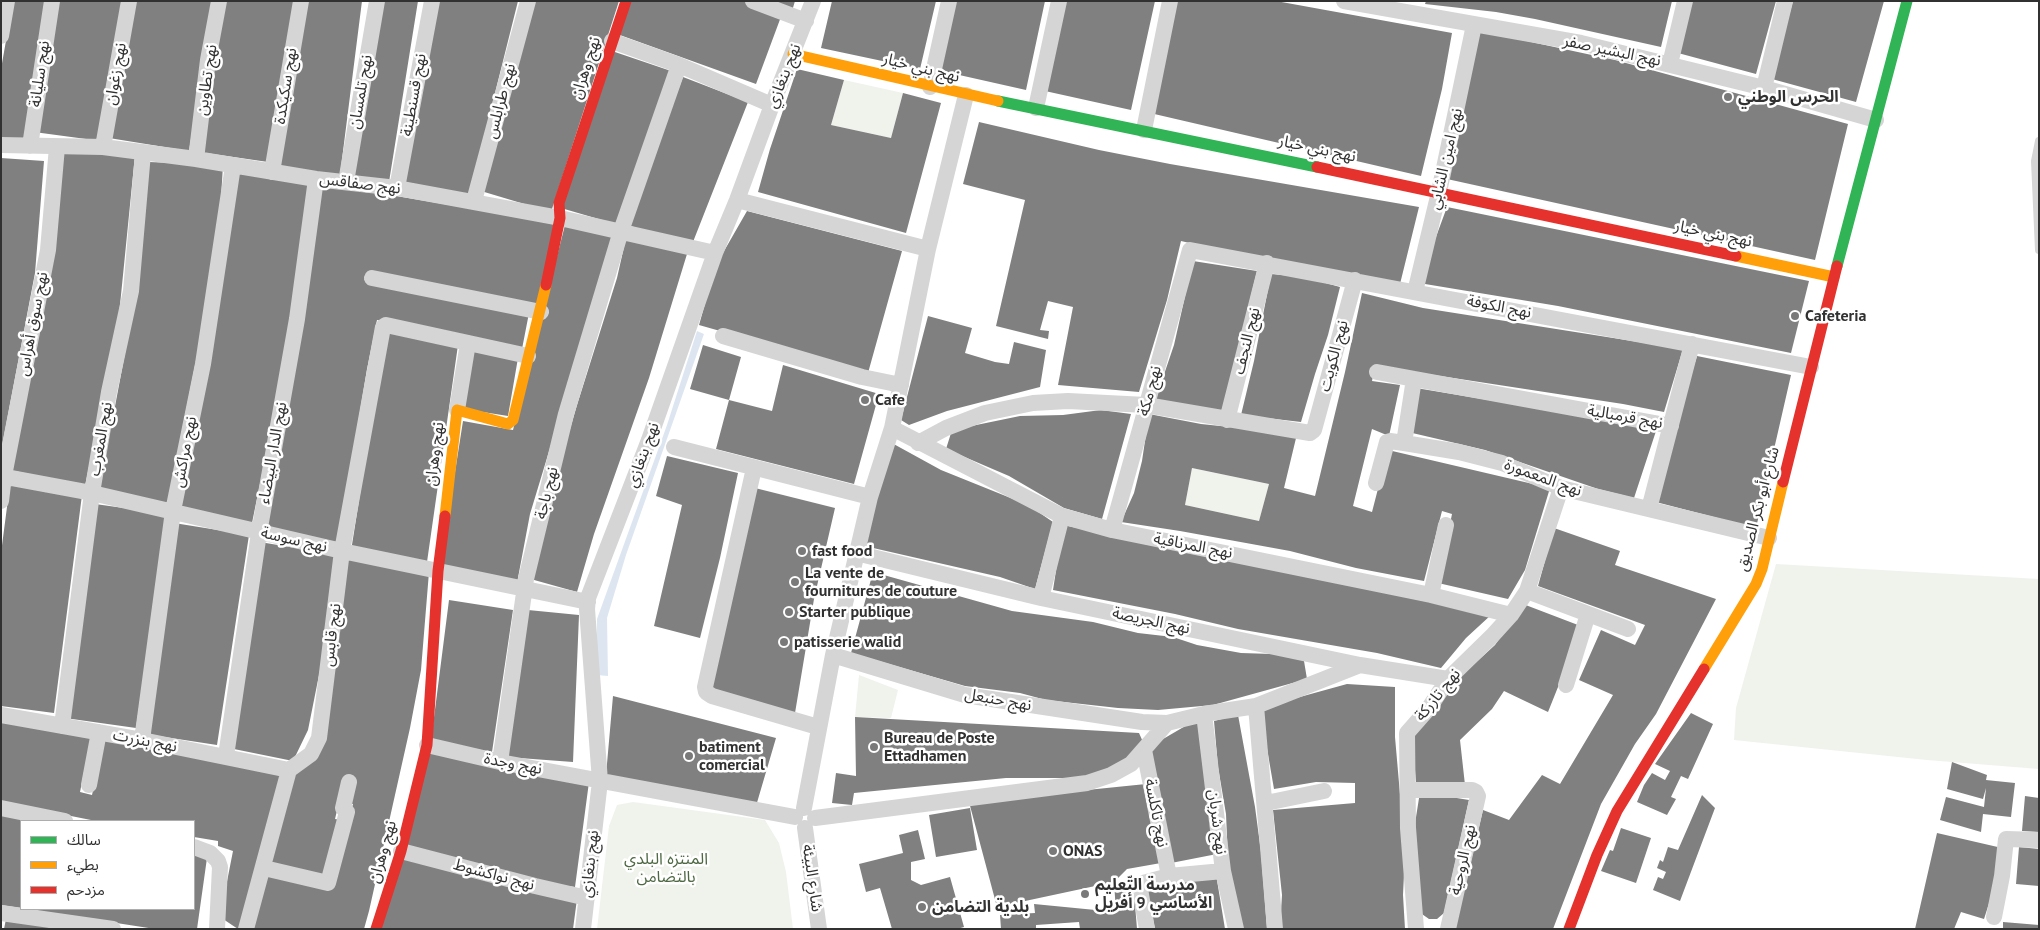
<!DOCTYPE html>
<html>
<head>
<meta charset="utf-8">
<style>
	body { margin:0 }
	#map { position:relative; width:2040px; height:930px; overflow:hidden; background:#fff; font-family:"PT Sans","Noto Sans Arabic",sans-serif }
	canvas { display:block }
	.frame { position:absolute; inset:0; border:2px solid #313131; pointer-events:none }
	.legend { position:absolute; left:20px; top:820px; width:175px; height:90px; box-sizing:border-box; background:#fff; border:1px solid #adadad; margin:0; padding:6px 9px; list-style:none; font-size:15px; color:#313131 }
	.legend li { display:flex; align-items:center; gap:10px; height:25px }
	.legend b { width:25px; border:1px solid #adadad }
</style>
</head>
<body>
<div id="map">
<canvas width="2040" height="930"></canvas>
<div class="frame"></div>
<ul class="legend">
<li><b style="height:6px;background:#30b455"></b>سالك</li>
<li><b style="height:6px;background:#ff9f0a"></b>بطيء</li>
<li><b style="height:6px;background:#e5322d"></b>مزدحم</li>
</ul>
</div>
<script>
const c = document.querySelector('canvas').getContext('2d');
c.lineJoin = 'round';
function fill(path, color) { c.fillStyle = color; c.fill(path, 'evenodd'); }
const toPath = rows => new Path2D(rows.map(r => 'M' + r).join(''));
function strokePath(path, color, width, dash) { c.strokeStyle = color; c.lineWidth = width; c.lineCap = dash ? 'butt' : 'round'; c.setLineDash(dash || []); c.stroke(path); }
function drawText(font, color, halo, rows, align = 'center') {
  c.font = font + ' "PT Sans","Noto Sans Arabic",sans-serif'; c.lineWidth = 5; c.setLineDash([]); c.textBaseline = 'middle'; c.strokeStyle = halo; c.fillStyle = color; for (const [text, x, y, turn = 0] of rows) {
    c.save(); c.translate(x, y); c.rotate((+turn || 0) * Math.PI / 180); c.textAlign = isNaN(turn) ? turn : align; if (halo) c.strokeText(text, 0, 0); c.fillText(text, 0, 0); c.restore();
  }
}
const green = toPath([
	[844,80,903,93,891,138,831,125],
	[1192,468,1269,484,1259,521,1185,505],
	[1776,564,2039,579,2039,769,1927,760,1734,740,1736,708],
	[859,675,898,690,891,718,855,717],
	[633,802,765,820,779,843,786,872,793,929,597,929,609,826,617,805]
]);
const water = toPath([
	[697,331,704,334,626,555,607,618,608,676,597,675,597,619,667,425]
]);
const building = toPath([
	[13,1,49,1,29,144,1,141,1,69],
	[53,1,122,1,101,141,34,132],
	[130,1,213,1,189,151,109,138],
	[223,1,294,1,268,162,199,152],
	[302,1,362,1,340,175,275,166],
	[379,1,418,1,389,182,348,175],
	[436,1,518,1,469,197,399,183],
	[533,1,619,1,551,212,481,191],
	[627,1,744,1,782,14,756,84,617,34],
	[766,1,795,1,792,11],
	[832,1,936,1,920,69,821,48],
	[953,1,1045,1,1026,90,937,70],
	[1063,1,1155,1,1131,110,1045,91],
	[1173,1,1276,1,1452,33,1442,89,1421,176,1150,113],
	[1426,1,1672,1,1661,47,1535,19,1496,12,1425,4],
	[1691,1,1776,1,1756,74,1678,53],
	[1793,1,1884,1,1856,102,1772,79],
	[1480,31,1615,60,1848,124,1815,260,1447,179],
	[612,51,671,71,619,225,561,208],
	[797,69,844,80,831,125,891,138,903,93,941,103,906,233,758,192,770,149],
	[683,77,748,102,691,247,628,225],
	[979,122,1099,150,1170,164,1419,207,1400,284,1224,251,1181,241,1167,300,1139,392,1058,385,1073,307,1048,301,1040,330,1049,331,1048,339,996,326,1025,200,963,184],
	[62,149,135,155,118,325,85,486,10,470],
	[1,158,44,161,35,273,2,446],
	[149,162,223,165,221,198,210,290,167,506,96,488,113,417,132,316],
	[239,169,311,178,281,380,252,523,177,506],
	[319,183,556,223,538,309,368,275,364,280,529,313,522,349,377,320,367,369,338,543,262,529],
	[1447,207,1809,281,1791,353,1558,306,1419,283],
	[747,211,902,251,868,373,699,325,716,265],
	[565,225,614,237,530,514,517,583,440,568,463,421,513,430],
	[626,238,687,254,649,378,594,534,577,592,527,578,577,405,617,278],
	[1193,261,1257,271,1223,411,1155,401,1174,345],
	[1271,274,1304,277,1340,287,1328,335,1315,374,1301,422,1241,415,1254,361],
	[1362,293,1423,308,1683,349,1664,412,1623,404,1375,366,1372,381,1400,385,1389,436,1372,429,1353,506,1372,512,1388,450,1550,488,1525,570,1508,599,1438,583,1452,514,1442,511,1424,581,1356,568,1290,551,1180,531,1121,522,1134,493,1142,461,1149,414,1201,424,1297,434,1284,488,1315,496,1345,372],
	[1192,468,1269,484,1259,521,1185,505],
	[928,316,972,328,965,353,995,362,1009,364,1014,342,1046,350,1040,387,947,411,909,425,901,420],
	[386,330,458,345,427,562,351,551],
	[703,345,741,357,729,400,690,389],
	[474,351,518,358,508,416,464,409],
	[1697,356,1791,375,1756,528,1652,501],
	[783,365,879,394,854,484,716,449,729,400,772,411],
	[1416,388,1657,428,1634,498,1598,489,1485,450,1408,432],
	[1101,410,1131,414,1102,519,1064,508,1009,476,946,449,952,430,1020,416,1063,415],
	[890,442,941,470,1028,505,1053,522,1035,589,1000,577,860,545],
	[667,456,738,473,720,558,700,638,654,626,682,505,656,496],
	[10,484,82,495,54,713,1,706,1,553],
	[755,488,835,508,814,599,795,713,707,688],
	[95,504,167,514,136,728,65,718],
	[174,523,249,535,217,745,145,734],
	[1063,525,1491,615,1466,638,1441,668,1377,653,1238,629,1175,614,1053,590],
	[1554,528,1620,551,1615,565,1716,599,1656,714,1635,744,1601,804,1553,929,1455,929,1483,810,1509,820,1542,775,1560,784,1613,695,1579,680,1601,630,1635,645,1645,625,1538,586],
	[260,542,337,555,320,670,308,730,293,761,229,748],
	[346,555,429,572,421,670,410,728,369,911,364,929,250,929,266,870,330,887,353,804,348,803,345,777,335,819,342,820,328,879,268,865,293,772,323,741],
	[873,572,1012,611,1093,622,1138,633,1173,637,1197,645,1241,653,1303,655,1307,679,1213,705,1158,710,1118,708,1046,700,1020,693,965,686,851,653],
	[449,600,513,610,492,752,431,741],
	[1523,604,1578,625,1562,677,1548,712,1504,691,1492,709,1460,740,1465,785,1416,783,1412,730,1460,677,1495,645],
	[528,610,579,615,573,762,506,757],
	[1347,684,1395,687,1395,737,1405,852,1403,895,1405,929,1280,929,1282,895,1273,810,1355,803,1355,783,1316,782,1274,789,1260,708],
	[613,696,776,738,756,806,606,775],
	[1691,713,1713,724,1688,779,1681,776,1671,797,1676,799,1667,815,1637,802,1644,785,1652,773,1665,780,1670,771,1655,764],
	[1238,715,1255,807,1261,852,1267,929,1242,929,1228,860,1226,814,1218,767,1214,721],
	[855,717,1139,733,1143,742,1136,758,1088,778,1006,778,945,784,854,793,852,805,832,803,836,773,856,776],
	[1199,718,1217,854,1171,863,1146,749],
	[1,720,91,737,80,792,92,795,105,735,284,773,243,929,238,929,220,917,233,851,218,846,218,841,194,837,194,821,96,821,1,802],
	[429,751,589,782,575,887,539,882,407,847],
	[1952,762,1987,775,1986,780,2015,783,2011,817,1983,814,1981,832,1940,820,1946,797,1984,807,1986,788,1983,799,1947,789],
	[1146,784,1161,863,1127,869,1114,882,1133,880,1137,929,1080,929,1079,922,1036,925,1036,929,1001,929,1000,915,1035,913,1034,904,1116,912,1114,882,997,907,969,802],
	[1420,792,1469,800,1444,913,1437,919,1429,919,1419,912,1413,836],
	[1702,795,1715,808,1680,901,1653,890,1658,877,1663,879,1666,872,1657,868,1660,860,1663,862,1668,847,1678,850],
	[2025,796,2039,798,2039,832,2022,831],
	[970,808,977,850,936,857,929,815],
	[1,812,44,821,21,821,21,908,1,905],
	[1621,828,1651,838,1636,883,1601,871,1610,850,1613,851],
	[918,830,925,859,911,862,911,880,921,885,950,877,964,927,957,929,892,929,880,888,866,892,859,864,903,853,899,835],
	[1937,833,2002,848,1992,894,1984,919,1961,912,1954,929,1915,929],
	[2019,847,2039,849,2039,886,2016,884],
	[194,848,207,858,197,929,155,929,33,910,194,909],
	[403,855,577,899,573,929,381,929],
	[1216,874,1225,929,1155,929,1147,889],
	[6,919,58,929,4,929],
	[2003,922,2039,925,2039,929,2003,929]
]);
const lane = toPath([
	[2039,141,2035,161,2039,250]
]);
const street = toPath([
	[753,1,806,21],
	[1344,1,1581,43,1764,88,1876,120],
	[1,36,7,1],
	[612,41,679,65,772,105],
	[1670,64,1685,1],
	[930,87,949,1],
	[1764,88,1785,1],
	[1036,108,1059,1],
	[1144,130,1170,1],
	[1,145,103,147,196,159,316,179,397,188,560,218,715,253],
	[30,146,52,1],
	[103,147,129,1],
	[196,159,208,60,219,1],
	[272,172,301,1],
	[346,182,377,1],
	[397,188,432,1],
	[737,200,928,249],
	[474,201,528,1],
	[372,278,541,312],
	[1415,292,1439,192,1474,25],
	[723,336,862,377,901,385],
	[1377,372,1671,426,1414,379,1377,372],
	[457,410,468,343],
	[1227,420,1267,263],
	[892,428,1062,516,1112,530,1431,595,1511,615],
	[918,443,946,428,985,413,1033,403,1068,401,1146,405,1310,433,1314,430,1355,280],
	[1404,443,1414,379],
	[674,447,870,497],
	[754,468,705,687,706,692,712,696,818,727],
	[1,476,92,493,342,551,588,602],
	[1376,483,1387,442,1390,441,1404,443,1459,452,1502,463,1561,488,1769,538],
	[1,501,4,476,48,250,57,147],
	[1649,509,1692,344],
	[1112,530,1190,250,1811,367],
	[856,553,1041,598,1360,665,1448,679],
	[1527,591,1628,629],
	[1431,595,1446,525],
	[1041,598,1062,516],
	[833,655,965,695,1142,722,1167,723],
	[1566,685,1588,614],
	[1256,706,1275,929],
	[1204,714,1223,871,1236,929],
	[1,715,142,740,289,770],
	[62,726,92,493,109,392,131,291,143,153],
	[142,740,173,511,203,364,233,166],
	[427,745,500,762,795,817],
	[1144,750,1169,876],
	[226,756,259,533,297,319,316,179],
	[500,762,526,579,566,414,621,231,679,65],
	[89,785,99,732],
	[1408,790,1472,790,1476,792,1478,796,1448,929],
	[1266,803,1324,791],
	[1,808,65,821],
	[804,808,833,655,870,497,892,428,928,249,966,95],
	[815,818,1087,783,1111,775,1131,764,1167,723,1204,714,1256,706,1360,665],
	[805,828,819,929],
	[194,847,210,853,218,861,220,867,217,929],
	[401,851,535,886,587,898],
	[264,868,328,883,347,812,343,808,349,782],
	[1,913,113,929],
	[1994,917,2002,876,2006,839,2039,840],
	[246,929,289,770,311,754,319,738,342,551,383,327,386,325,528,356],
	[583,929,600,781,587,609,588,598,649,440,715,253,737,200,772,105,813,1],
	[1147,929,1140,889,1143,883,1169,876,1223,871],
	[1416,929,1408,828,1407,733,1429,708,1448,679,1492,636,1511,615,1527,591,1561,488]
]);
const fast = toPath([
	[998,101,1317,167],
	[1837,266,1907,1]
]);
const slow = toPath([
	[793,54,998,101],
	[1736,256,1834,277],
	[445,516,457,410,508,424,513,420,546,285],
	[1704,669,1756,584,1762,569,1783,482]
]);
const jam = toPath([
	[1317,167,1736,256],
	[546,285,560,218,559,203,626,1],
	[1783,482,1837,266],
	[376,929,401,851,427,745,438,571,445,516],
	[1569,929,1597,855,1617,811,1704,669]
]);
const markers = [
	[1728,97,5,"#797979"],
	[1795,316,5,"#797979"],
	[865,400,5,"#797979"],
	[802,551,5,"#797979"],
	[795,582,5,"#797979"],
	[789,612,5,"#797979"],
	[784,642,5,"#797979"],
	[874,747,5,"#797979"],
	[689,756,5,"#797979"],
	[1053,851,5,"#797979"],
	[1085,894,5,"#797979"],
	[922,907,5,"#797979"]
];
const streetNames = [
	["نهج البشير صفر",1612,51,12],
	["نهج وهران",586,68,-72],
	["نهج بني خيار",921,68,14],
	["نهج سليانة",40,74,-82],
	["نهج زغوان",116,74,-80],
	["نهج بنغازي",784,76,-68],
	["نهج تطاوين",207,80,-82],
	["نهج سكيكدة",286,86,-81],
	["نهج تلمسان",361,92,-80],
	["نهج قسنطينة",414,95,-80],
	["نهج طرابلس",501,101,-75],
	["نهج بني خيار",1317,149,12],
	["نهج امين الشابي",1446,159,-77],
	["نهج صفاقس",360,184,7],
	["نهج بني خيار",1713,234,12],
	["نهج الكوفة",1499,307,11],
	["نهج سوق أهراس",33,324,-79],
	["نهج النجف",1247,341,-76],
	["نهج الكويت",1334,356,-75],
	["نهج مكة",1150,391,-75],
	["نهج قرمبالية",1625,417,10],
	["نهج المغرب",101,439,-80],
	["نهج مراكش",185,452,-79],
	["نهج الدار البيضاء",273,453,-80],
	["نهج وهران",435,454,-83],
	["نهج بنغازي",643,455,-70],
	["نهج المعمورة",1543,478,20],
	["نهج باجة",547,493,-76],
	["شارع أبو بكر الصديق",1758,509,-75],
	["نهج سوسة",294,540,13],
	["نهج المرناقية",1193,546,11],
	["نهج الجريصة",1151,621,12],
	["نهج قابس",332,635,-83],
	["نهج تازركة",1438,695,-51],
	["نهج حنبعل",998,700,10],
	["نهج بنزرت",145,741,11],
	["نهج وجدة",513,764,11],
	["نهج تاكلسة",1156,813,79],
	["نهج شربان",1217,822,83],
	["نهج وهران",383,852,-74],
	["نهج الروحية",1463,860,-77],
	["نهج بنغازي",590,864,-84],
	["نهج نواكشوط",494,875,15],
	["شارع البيئة",812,878,82]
];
const poiNames = [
	["الحرس الوطني",1738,97],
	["Cafeteria",1805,316],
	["Cafe",875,400],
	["fast food",812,551],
	["La vente de",805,573],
	["fournitures de couture",805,591],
	["Starter publique",799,612],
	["patisserie walid",794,642],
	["Bureau de Poste",884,738],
	["Ettadhamen",884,756],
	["batiment",699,747],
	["comercial",699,765],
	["ONAS",1063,851],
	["مدرسة التّعليم",1095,885],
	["الأساسي 9 أفريل",1095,903],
	["بلدية التضامن",932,907]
];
const parkNames = [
	["المنتزه البلدي",666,859],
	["بالتضامن",666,877]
];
fill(green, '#eff3ec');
fill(water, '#dde6f0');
fill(building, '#808080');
strokePath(lane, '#d5d5d5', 8);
strokePath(street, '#d5d5d5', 16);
strokePath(fast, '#30b455', 11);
strokePath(slow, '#ff9f0a', 11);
strokePath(jam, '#e5322d', 11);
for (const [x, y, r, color] of markers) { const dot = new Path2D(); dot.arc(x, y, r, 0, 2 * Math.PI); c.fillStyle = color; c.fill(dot); strokePath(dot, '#fff', 2); }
drawText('16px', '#313131', '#fff', streetNames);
drawText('bold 16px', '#313131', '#fff', poiNames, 'left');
drawText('16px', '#4e6842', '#fff', parkNames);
</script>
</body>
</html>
